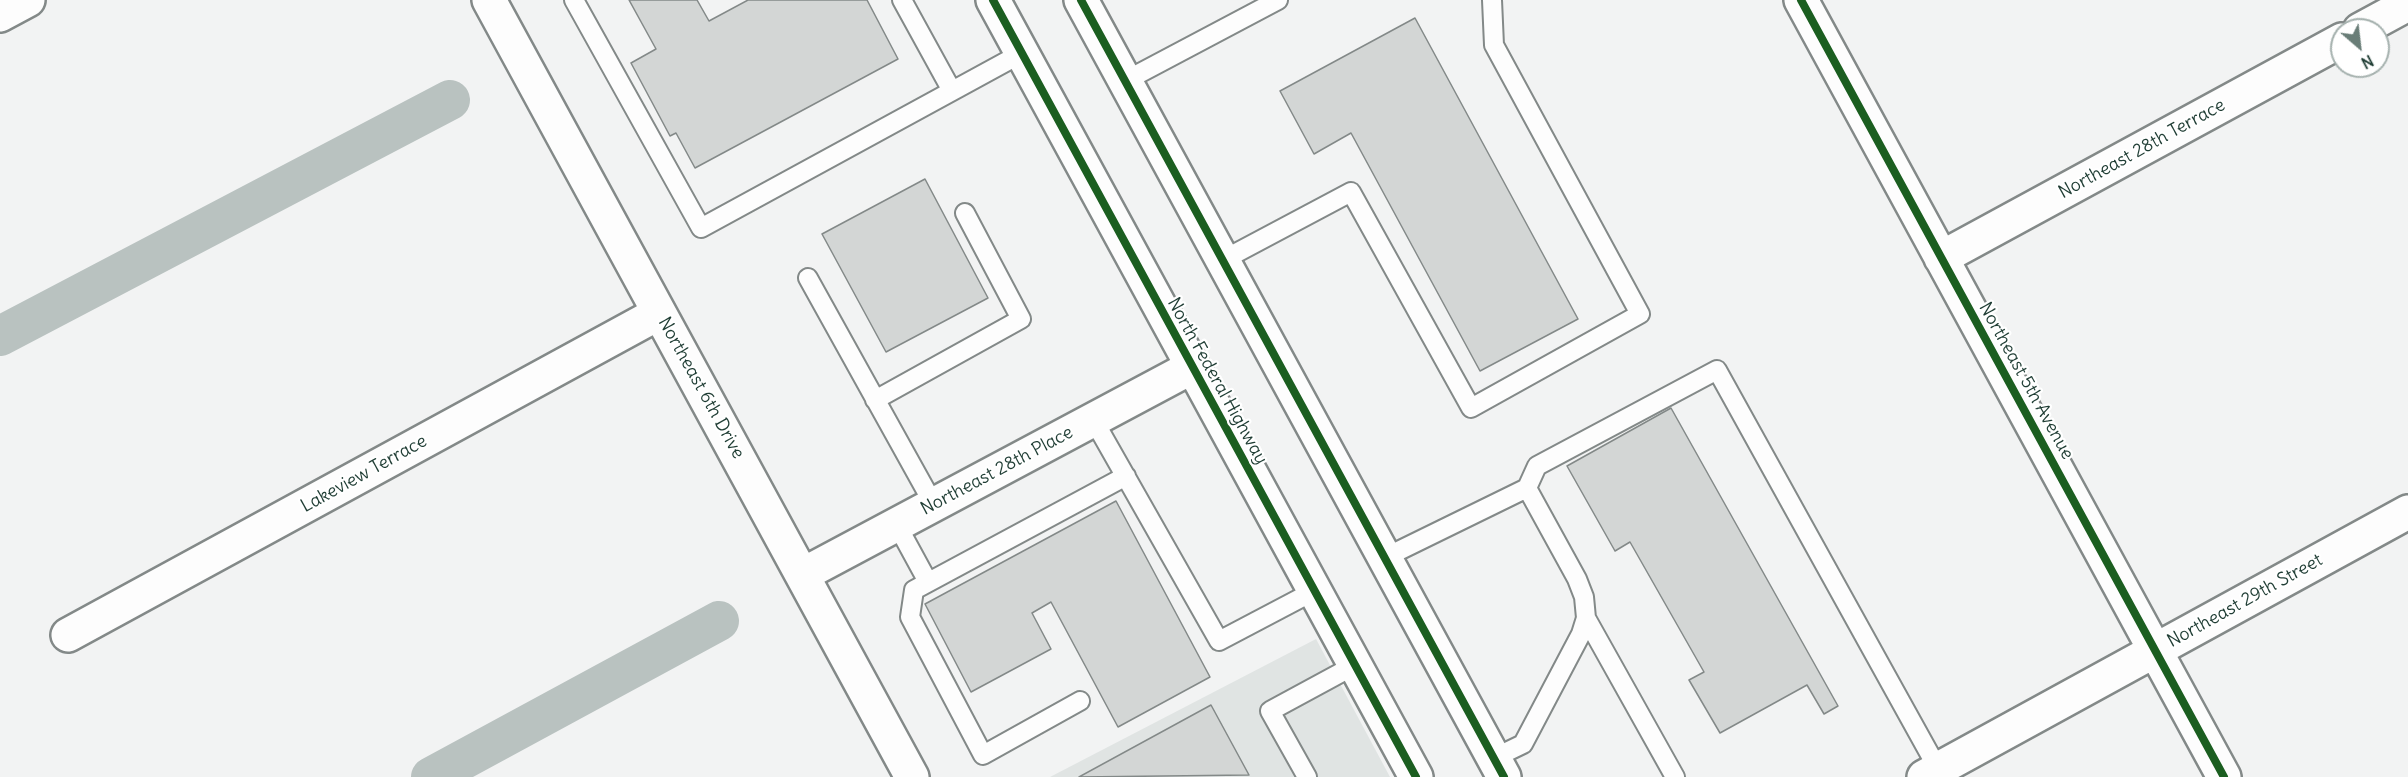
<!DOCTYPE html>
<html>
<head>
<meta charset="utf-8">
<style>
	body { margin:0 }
	#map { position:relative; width:2408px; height:777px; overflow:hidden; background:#f2f3f3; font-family:Delius,sans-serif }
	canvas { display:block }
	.north { position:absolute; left:2330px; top:18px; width:60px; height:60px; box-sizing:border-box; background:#fff; border:2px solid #a5b1ae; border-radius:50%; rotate:152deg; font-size:16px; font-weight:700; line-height:24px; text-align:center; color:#1f3d34 }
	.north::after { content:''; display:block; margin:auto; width:21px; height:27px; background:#697d77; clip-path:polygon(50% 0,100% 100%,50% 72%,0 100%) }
</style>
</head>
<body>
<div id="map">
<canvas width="2408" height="777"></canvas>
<div class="north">N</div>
</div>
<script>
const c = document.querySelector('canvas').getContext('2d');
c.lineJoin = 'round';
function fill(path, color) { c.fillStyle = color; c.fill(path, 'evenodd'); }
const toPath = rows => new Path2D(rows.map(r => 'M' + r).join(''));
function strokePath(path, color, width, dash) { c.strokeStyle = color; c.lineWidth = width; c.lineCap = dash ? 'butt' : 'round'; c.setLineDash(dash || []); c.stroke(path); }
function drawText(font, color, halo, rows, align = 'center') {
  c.font = font + ' Delius,sans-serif'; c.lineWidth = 4.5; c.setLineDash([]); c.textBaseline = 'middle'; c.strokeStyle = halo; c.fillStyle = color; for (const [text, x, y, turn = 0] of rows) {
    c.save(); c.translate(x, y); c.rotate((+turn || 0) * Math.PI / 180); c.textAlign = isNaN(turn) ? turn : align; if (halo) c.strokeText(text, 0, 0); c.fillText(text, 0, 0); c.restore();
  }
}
const built = toPath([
	[1316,639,1390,777,1050,777]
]);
const canal = toPath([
	[0,336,450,100],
	[431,777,719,621]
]);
const building = toPath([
	[629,0,697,0,709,21,748,0,867,0,898,59,695,168,676,133,670,136,631,63,656,49,629,0],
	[1415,18,1578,319,1480,371,1351,133,1314,154,1280,91,1415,18],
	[925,179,988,298,886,352,822,234,925,179],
	[1671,408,1838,706,1824,714,1807,685,1720,733,1689,680,1704,672,1630,542,1615,551,1567,466,1671,408],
	[1116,501,1210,677,1118,727,1051,602,1032,613,1051,649,971,692,925,604,1116,501],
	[1211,705,1249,775,1079,777,1211,705]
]);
const lane = toPath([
	[574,0,701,228,1022,53],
	[902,0,952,91],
	[1125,81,1278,0],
	[1223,260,1351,192,1471,408,1640,314,1494,45,1492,0],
	[808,278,934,505],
	[875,400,1021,319,965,213],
	[1093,419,1219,641,1314,591],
	[1527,488,1537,466,1717,370,1938,769],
	[897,525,928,582],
	[1384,558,1527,488,1577,579,1584,597,1586,618,1581,634,1523,744,1494,758],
	[1586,618,1675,777],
	[1080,701,983,755,910,617,914,590,1126,476],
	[1307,777,1270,711,1355,665]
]);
const street = toPath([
	[489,0,912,777],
	[1801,0,2224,777],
	[0,15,28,0],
	[2360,30,2408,4],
	[1941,258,2342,40],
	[802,575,1192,367],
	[68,635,659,313],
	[1924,777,2408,512]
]);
const primary = toPath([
	[993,0,1416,777],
	[1081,0,1504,777]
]);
const cycleway = toPath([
	[993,0,1416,777],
	[1081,0,1504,777],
	[1801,0,2224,777]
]);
const streetNames = [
	["Northeast 28th Terrace",2142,149,-29],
	["North Federal Highway",1217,381,61],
	["Northeast 5th Avenue",2026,381,61],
	["Northeast 6th Drive",701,388,61],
	["Northeast 28th Place",997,471,-28],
	["Lakeview Terrace",364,474,-29],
	["Northeast 29th Street",2245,601,-29]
];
fill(built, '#e0e4e3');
strokePath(canal, '#b9c2c0', 40);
fill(building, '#d3d6d5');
strokePath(building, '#838988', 1.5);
strokePath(lane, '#838988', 22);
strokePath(street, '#838988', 38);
strokePath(primary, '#838988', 38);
strokePath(lane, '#fdfdfd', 18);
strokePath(street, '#fdfdfd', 33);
strokePath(primary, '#fdfdfd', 33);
strokePath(cycleway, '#1b5e20', 8);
drawText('18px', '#1f3d34', '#fff', streetNames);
</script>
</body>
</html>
